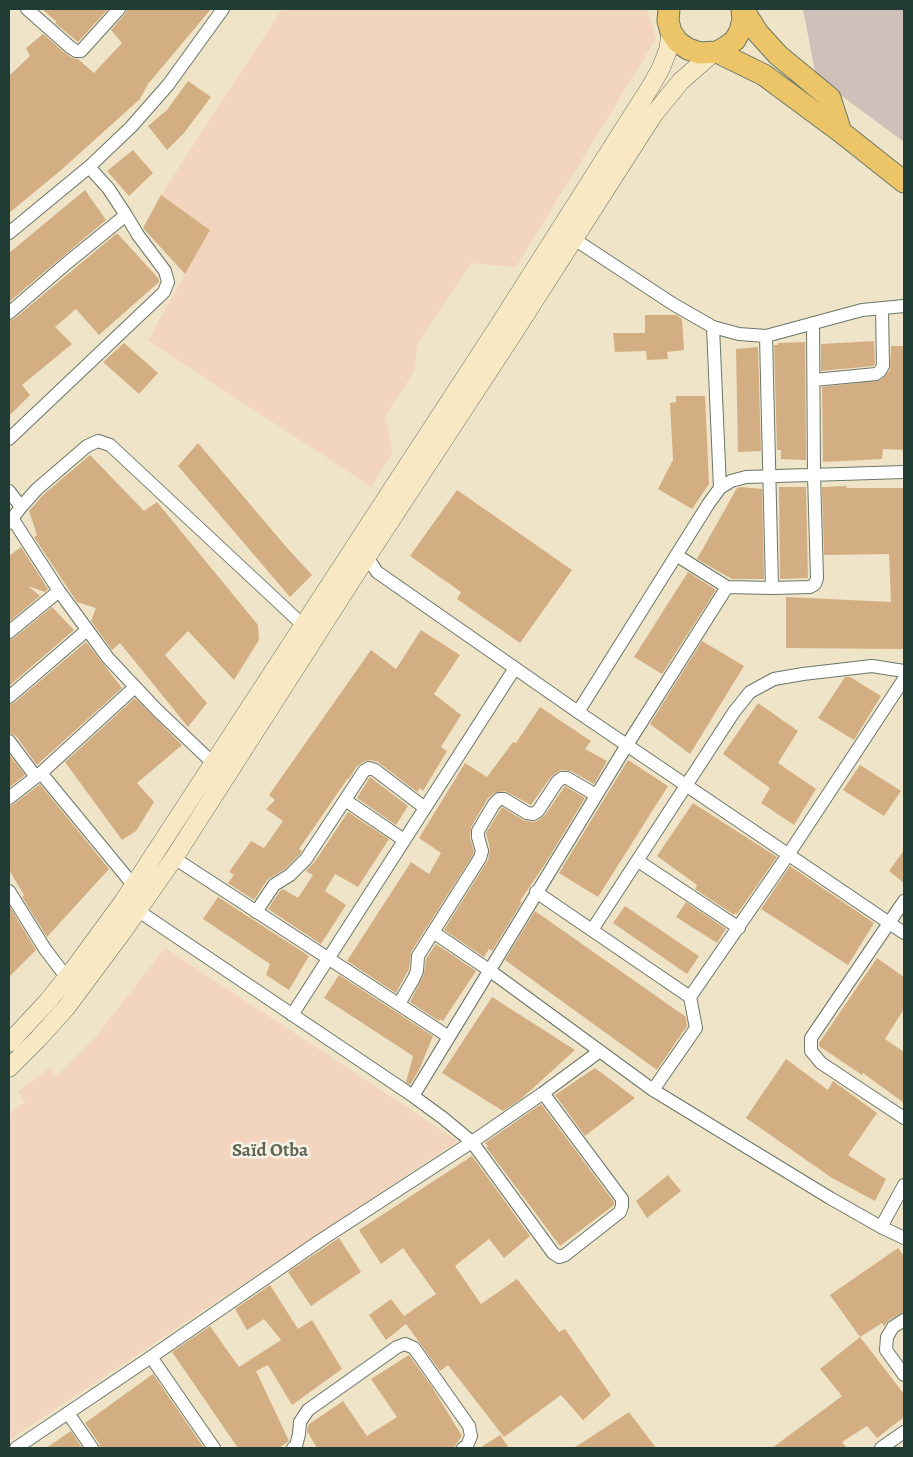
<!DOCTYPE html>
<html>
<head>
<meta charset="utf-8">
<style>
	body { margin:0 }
	#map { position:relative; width:913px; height:1457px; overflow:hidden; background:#efe4c7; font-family:Alegreya,serif }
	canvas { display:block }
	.frame { position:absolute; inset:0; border:10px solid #1f3d34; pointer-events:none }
</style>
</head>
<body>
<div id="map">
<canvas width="913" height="1457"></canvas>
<div class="frame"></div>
</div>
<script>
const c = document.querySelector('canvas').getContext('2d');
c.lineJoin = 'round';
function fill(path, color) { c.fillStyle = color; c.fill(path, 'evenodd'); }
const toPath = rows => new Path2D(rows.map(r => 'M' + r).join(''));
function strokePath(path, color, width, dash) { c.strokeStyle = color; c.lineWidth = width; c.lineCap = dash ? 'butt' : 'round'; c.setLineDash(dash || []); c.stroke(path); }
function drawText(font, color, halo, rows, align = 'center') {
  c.font = font + ' Alegreya,serif'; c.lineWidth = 5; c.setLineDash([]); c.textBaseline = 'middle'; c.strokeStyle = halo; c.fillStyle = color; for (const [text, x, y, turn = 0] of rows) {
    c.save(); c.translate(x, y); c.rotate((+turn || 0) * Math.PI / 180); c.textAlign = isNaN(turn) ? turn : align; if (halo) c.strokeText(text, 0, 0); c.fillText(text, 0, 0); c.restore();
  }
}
const built = toPath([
	[282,9,647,9,656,39,516,267,471,263,417,344,415,370,385,416,393,452,371,487,148,340,210,230,161,195],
	[165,948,458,1141,9,1440,9,1114,25,1102,18,1092,49,1068,57,1076,94,1039]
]);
const industrial = toPath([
	[803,9,904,9,904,142,816,77]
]);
const building = toPath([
	[42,9,108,9,78,42,55,23,57,22],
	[127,9,211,9,148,84,140,99,60,171,9,213,9,76,30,56,26,48,43,34,65,53,72,58,78,59,94,73,122,43,111,30,125,14],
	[188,81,211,97,184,133,167,150,148,126,167,110],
	[133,150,153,173,129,196,107,171],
	[85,190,106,220,9,302,9,253],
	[161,195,210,230,185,274,143,228],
	[116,234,118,234,158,278,159,282,99,335,76,309,55,327,72,344,22,385,30,395,9,416,9,321,14,319],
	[645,315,676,315,682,319,684,350,667,352,668,359,647,360,646,351,615,352,613,333,645,333],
	[874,341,875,364,873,366,821,371,821,344],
	[805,342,806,460,781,459,781,450,777,450,774,345,778,345,778,343],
	[124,343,158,373,139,394,103,362],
	[891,346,904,346,904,405,903,405,904,450,883,449,882,459,823,462,822,387,881,380,890,370],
	[758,347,761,451,738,452,736,349],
	[676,396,705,396,709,484,692,509,658,489,673,460,670,403,676,402],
	[198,443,288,549,312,575,290,597,178,466],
	[90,455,144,511,157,502,258,625,259,640,234,680,188,631,165,655,207,703,188,727,120,643,112,650,91,621,96,608,77,602,34,537,37,535,29,511,43,495],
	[847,486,846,488,904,488,904,649,786,648,786,597,891,602,889,554,824,555,822,487],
	[741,487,762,489,764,579,732,579,697,559,737,488],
	[779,487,806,487,808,578,780,579],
	[457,490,572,570,520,643,457,599,461,592,410,556],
	[21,547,48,589,45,592,28,586,40,596,9,622,9,556],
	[688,572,716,590,662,674,634,657],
	[52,607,74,630,9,686,9,640,14,638],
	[421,630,460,655,434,694,461,715,441,747,447,751,423,791,420,788,417,792,378,762,371,760,365,761,357,766,349,779,348,778,299,849,302,851,300,854,285,869,267,880,254,900,228,883,234,875,229,872,251,841,264,848,283,821,266,809,275,800,269,795,371,650,396,669],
	[702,641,744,666,690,754,650,724],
	[86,642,122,688,37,765,16,736,9,733,9,705,14,703],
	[845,677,850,677,881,696,854,740,818,718],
	[135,698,182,745,137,783,154,802,136,831,122,840,65,762],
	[758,703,798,731,778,763,816,789,794,825,761,803,770,788,723,754],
	[540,707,591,741,585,749,607,761,594,784,571,771,562,770,557,772,550,778,531,805,505,791,494,793,488,798,471,827,470,837,474,851,473,855,411,952,409,969,396,993,347,961,411,862,429,874,441,853,419,838,465,763,487,777,513,742,516,743],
	[9,754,25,775,9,788],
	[628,760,668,786,598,897,559,873],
	[860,765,901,791,884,816,843,790],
	[370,777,408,806,396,825,357,798],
	[40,784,109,869,47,937,22,897,24,895,9,870,9,806,14,804],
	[565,786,585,798,545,864,520,901,522,902,492,951,489,949,484,957,444,930,488,860,490,849,486,833,502,807,523,820,532,822,537,821,545,815],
	[693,803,777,857,737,914,735,913,734,915,695,889,697,885,657,856],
	[348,812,389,839,358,887,335,874,325,891,346,905,321,944,268,909,280,891,283,889,298,898,313,875,306,871,316,860],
	[904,850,904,883,889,871],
	[790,866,874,923,848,965,761,909],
	[218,897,309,956,289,990,266,975,270,964,203,919],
	[686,902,726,929,717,943,676,917],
	[625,906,699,956,687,974,613,923],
	[10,907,36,950,9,977,9,908],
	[535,911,686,1017,687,1026,657,1070,505,960],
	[436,944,476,971,443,1021,440,1019,439,1021,410,1002,424,974,426,959],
	[877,958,904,977,904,1009,885,1039,904,1052,904,1103,863,1073,862,1075,819,1046,819,1043],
	[339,975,433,1036,419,1070,410,1085,406,1082,413,1056,324,998],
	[492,997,575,1050,521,1099,503,1111,442,1073],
	[786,1059,828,1090,833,1081,877,1113,848,1155,886,1179,875,1201,832,1178,746,1118],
	[595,1068,635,1098,585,1136,555,1095],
	[541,1104,614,1202,614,1205,560,1246,486,1147,488,1146,485,1143],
	[472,1156,530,1236,504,1258,489,1239,455,1266,481,1304,517,1279,559,1332,565,1329,611,1395,583,1420,561,1395,504,1437,448,1365,440,1371,406,1324,386,1340,369,1315,391,1299,404,1316,436,1294,403,1248,381,1264,359,1230],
	[668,1175,681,1191,647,1218,636,1201],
	[339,1238,361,1272,311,1306,288,1272],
	[898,1248,904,1256,904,1312,889,1320,884,1326,882,1323,860,1337,830,1295],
	[270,1285,298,1329,312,1320,342,1369,292,1405,268,1365,256,1371,289,1441,279,1448,238,1448,172,1352,210,1326,239,1367,281,1340,264,1319,247,1330,235,1309],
	[860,1337,904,1394,904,1417,877,1438,867,1426,842,1442,847,1448,772,1448,842,1396,820,1369],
	[409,1355,432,1387,462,1436,456,1444,455,1448,317,1448,307,1431,308,1425,343,1401,367,1436,397,1417,371,1379],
	[153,1374,204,1448,100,1448,99,1443,85,1423],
	[629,1412,656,1448,574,1448],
	[71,1431,82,1448,46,1448],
	[500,1435,509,1448,480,1448]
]);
const minor = toPath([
	[27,9,70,47,76,51,81,51,119,9],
	[9,233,89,167,131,127,168,85,223,9],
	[574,239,673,304,713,327,739,334,766,336,862,310,904,306],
	[9,313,67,263,126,215],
	[713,327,720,488],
	[766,336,772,588],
	[814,380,876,374,880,371,883,366,882,308],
	[9,439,164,292,168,282,165,271,138,235,126,215,108,188,89,167],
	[9,491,21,507],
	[12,518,59,591,108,658,156,709,214,764],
	[9,523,21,507,37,489,87,446,98,441,110,445,304,626],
	[361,553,367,557,377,572,578,712,904,933],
	[676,555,727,587,772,588,810,587,815,584,817,578,814,475,813,323],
	[9,632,59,591],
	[9,697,87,630],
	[578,712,709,503,720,488,731,481,746,477,904,472],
	[9,741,36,777],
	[41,773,134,886],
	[9,798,41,773,135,687],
	[345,800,404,840],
	[174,858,449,1037],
	[638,861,739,928],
	[9,891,45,949,67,978],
	[536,892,690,997],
	[904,901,811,1038,811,1051,821,1063,904,1118],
	[137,910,413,1096,443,1118,472,1142,553,1253,559,1257,565,1255,620,1212,622,1206,622,1199,543,1093],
	[256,912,274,885,290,875,306,859,364,771,369,768,375,770,425,808],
	[592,930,734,712,750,692,774,679,803,674,872,666,904,671],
	[433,932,489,970,653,1090,830,1198,881,1227,904,1238],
	[399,1004,414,978,417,971,418,956,480,858,482,851,478,837,478,831,494,804,499,799,504,799,527,813,533,814,538,811,557,782,562,778,567,778,596,795],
	[292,1015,515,668],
	[653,1090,696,1028,690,997,788,855,904,679],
	[413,1096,627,745,727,587],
	[881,1227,904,1185],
	[904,1320,893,1327,887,1337,886,1350,904,1375],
	[151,1357,321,1240,472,1142,543,1093,600,1051],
	[68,1413,92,1448],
	[16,1448,151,1357,214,1448],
	[293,1448,296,1446,299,1434,300,1422,308,1410,397,1347,405,1344,414,1348,469,1426,471,1436,467,1446,463,1448],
	[881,1448,904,1432]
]);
const secondary = toPath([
	[9,1043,48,1001,73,970,123,902,496,330,651,86,661,68,668,50,671,32],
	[9,1068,38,1039,66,1008,121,934,174,858,359,569,509,340,654,114,681,81,713,53]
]);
const trunk = toPath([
	[669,9,668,21,671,32,678,42,688,49,700,53,717,52,726,47,735,40,740,31,743,20,742,9],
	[717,52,764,75,841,132,830,98,778,55,758,33,743,9],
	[841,132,904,182]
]);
const neighbourhoodNames = [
	["Saïd Otba",270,1151]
];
fill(built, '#f3d4be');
fill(industrial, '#cfc0ba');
fill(building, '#d4ae83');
strokePath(minor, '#687767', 14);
strokePath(secondary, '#687767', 19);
strokePath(trunk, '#687767', 23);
strokePath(minor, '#fff', 12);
strokePath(secondary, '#f8e8c3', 18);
strokePath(trunk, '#edc569', 21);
drawText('bold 19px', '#5e6550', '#f7f3e8', neighbourhoodNames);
</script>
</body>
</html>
